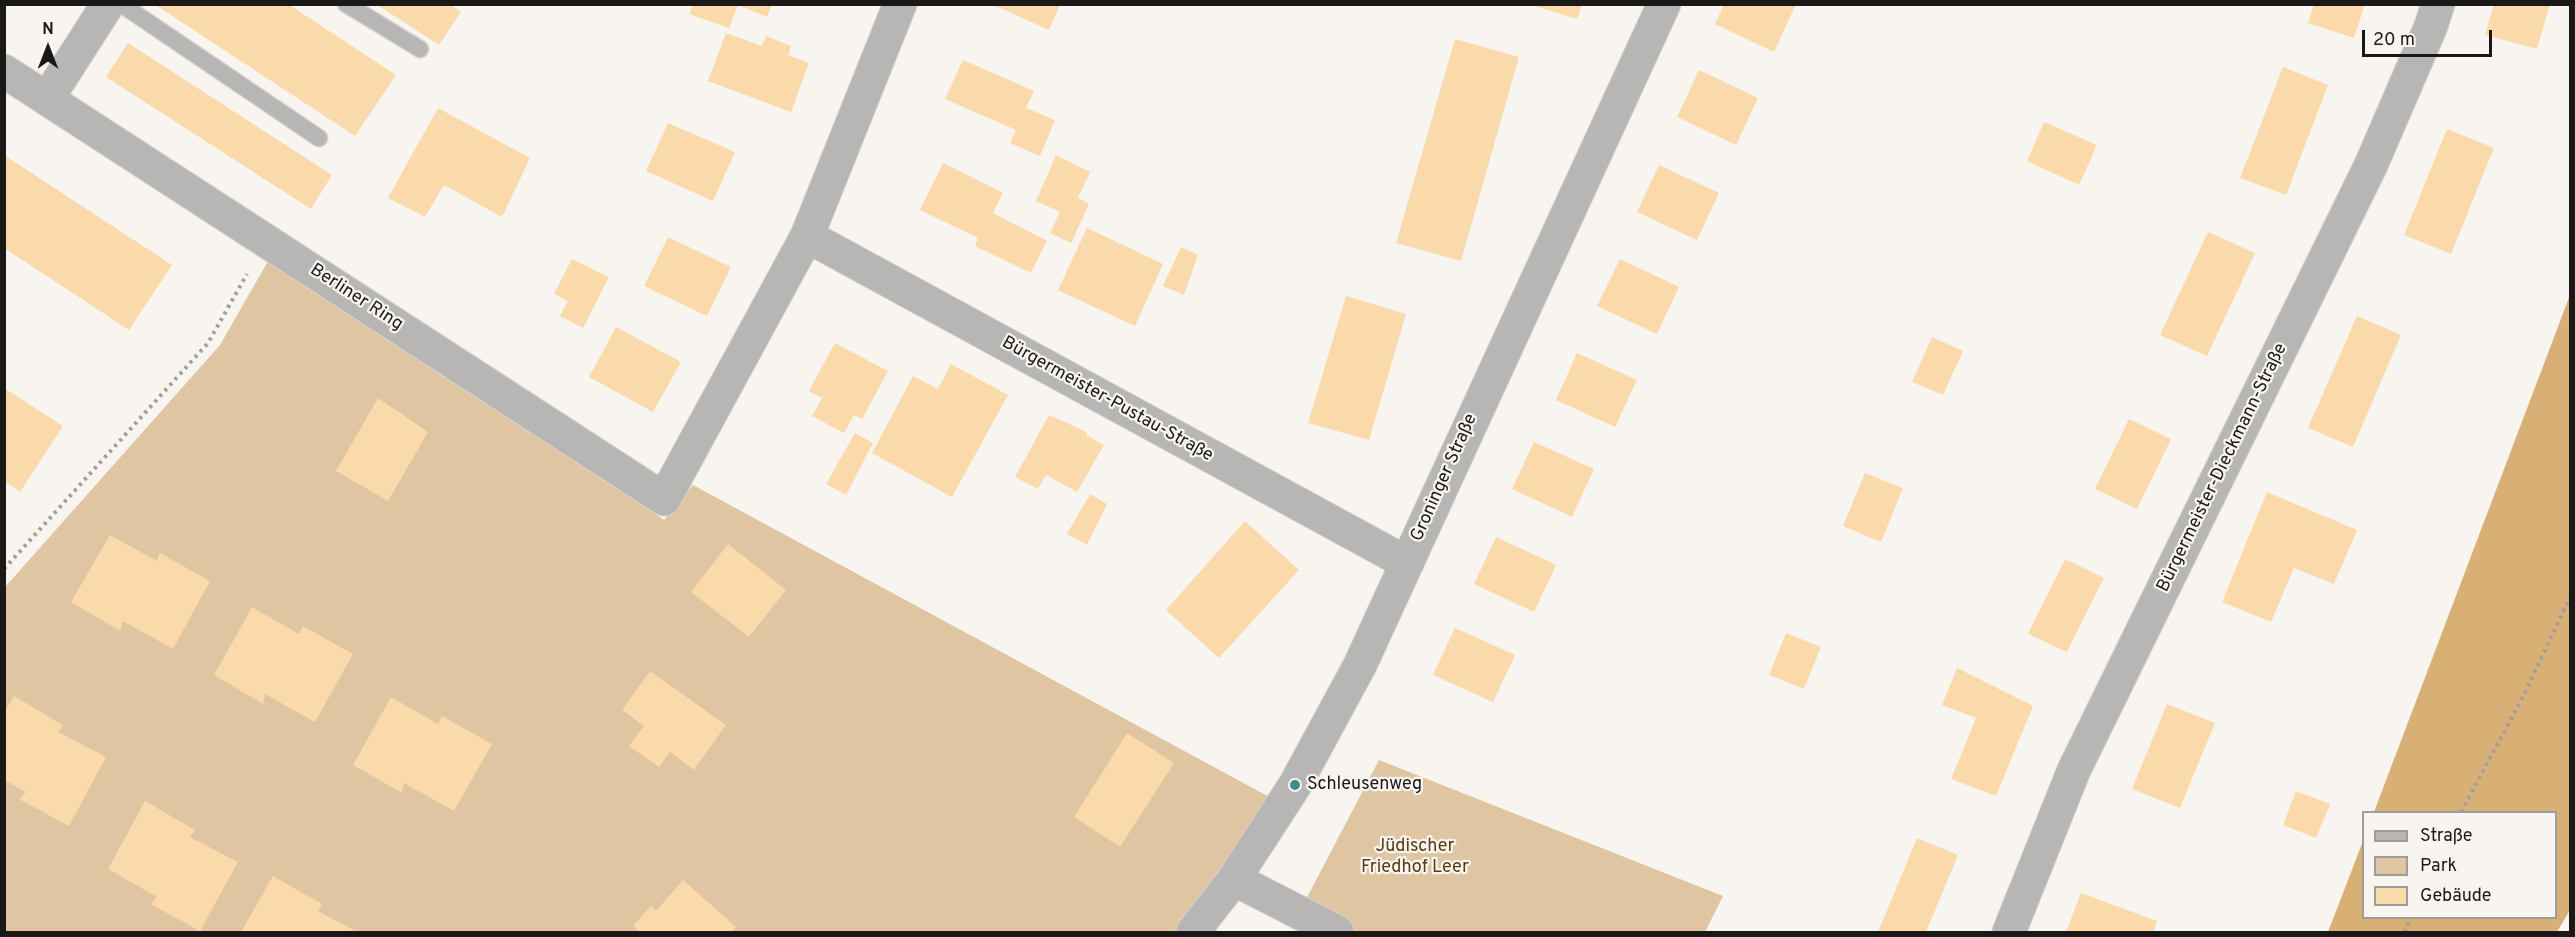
<!DOCTYPE html>
<html>
<head>
<meta charset="utf-8">
<style>
	body { margin:0 }
	#map { position:relative; width:2575px; height:937px; overflow:hidden; background:#f8f5f1; font-family:Overpass,sans-serif }
	canvas { display:block }
	.frame { position:absolute; inset:0; border:6px solid #1a1917; pointer-events:none }
	.legend { position:absolute; left:2362px; top:811px; width:195px; height:108px; box-sizing:border-box; background:#f8f5f1; border:2px solid #9f9d9a; margin:0; padding:8px 10px; list-style:none; font-size:18px; color:#1a1917 }
	.legend li { display:flex; align-items:center; gap:12px; height:30px }
	.legend b { width:30px; border:2px solid #9f9d9a }
	.north { position:absolute; left:18px; top:18px; width:60px; height:60px; -webkit-text-stroke:4px #f8f5f1; paint-order:stroke; rotate:0deg; font-size:16px; font-weight:700; line-height:24px; text-align:center; color:#1a1917 }
	.north::after { content:''; display:block; margin:auto; width:21px; height:27px; background:#1a1917; clip-path:polygon(50% 0,100% 100%,50% 72%,0 100%) }
	.scale { position:absolute; left:2362px; top:30px; width:130px; height:27px; box-sizing:border-box; border:3px solid #1a1917; border-top:0; padding-left:8px; font-size:18px; line-height:21px; white-space:nowrap; color:#1a1917; -webkit-text-stroke:4px #f8f5f1; paint-order:stroke }
</style>
</head>
<body>
<div id="map">
<canvas width="2575" height="937"></canvas>
<div class="frame"></div>
<ul class="legend">
<li><b style="height:8px;background:#b8b6b5"></b>Straße</li>
<li><b style="height:16px;background:#dfc5a1"></b>Park</li>
<li><b style="height:16px;background:#fad9aa"></b>Gebäude</li>
</ul>
<div class="north">N</div>
<div class="scale">20 m</div>
</div>
<script>
const c = document.querySelector('canvas').getContext('2d');
c.lineJoin = 'round';
function fill(path, color) { c.fillStyle = color; c.fill(path, 'evenodd'); }
const toPath = rows => new Path2D(rows.map(r => 'M' + r).join(''));
function strokePath(path, color, width, dash) { c.strokeStyle = color; c.lineWidth = width; c.lineCap = dash ? 'butt' : 'round'; c.setLineDash(dash || []); c.stroke(path); }
function drawText(font, color, halo, rows, align = 'center') {
  c.font = font + ' Overpass,sans-serif'; c.lineWidth = 4.5; c.setLineDash([]); c.textBaseline = 'middle'; c.strokeStyle = halo; c.fillStyle = color; for (const [text, x, y, turn = 0] of rows) {
    c.save(); c.translate(x, y); c.rotate((+turn || 0) * Math.PI / 180); c.textAlign = isNaN(turn) ? turn : align; if (halo) c.strokeText(text, 0, 0); c.fillText(text, 0, 0); c.restore();
  }
}
const green = toPath([
	[271,256,664,520,693,485,1273,799,1222,872,1174,932,5,932,5,587,220,345],
	[1379,760,1723,896,1705,932,1349,932,1303,905]
]);
const forest = toPath([
	[2570,295,2570,910,2557,932,2328,932,2363,841,2364,918,2556,918,2556,812,2374,812]
]);
const building = toPath([
	[154,4,288,4,396,75,355,136],
	[376,4,449,4,461,12,439,45],
	[693,4,772,4,767,17,738,5,729,28,689,14],
	[991,4,1060,4,1049,30],
	[1528,4,1582,4,1577,19],
	[1724,4,1796,4,1774,52,1715,24],
	[2314,4,2365,4,2354,38,2308,23],
	[2494,4,2550,4,2537,49,2485,35],
	[726,33,762,46,766,36,791,46,788,55,809,63,791,112,708,81],
	[1455,39,1519,57,1461,261,1396,243],
	[128,43,332,175,311,209,106,77],
	[963,60,1034,91,1026,108,1055,120,1040,156,1010,143,1016,130,945,99],
	[2283,67,2328,85,2286,195,2240,178],
	[1699,70,1758,98,1736,145,1677,117],
	[438,108,530,158,502,217,444,185,425,217,388,198],
	[2044,122,2097,145,2079,185,2027,161],
	[668,123,735,152,713,201,646,171],
	[2447,129,2494,148,2451,254,2404,235],
	[4,155,172,265,129,330,4,248],
	[1056,155,1090,172,1078,198,1089,204,1071,243,1050,233,1060,212,1036,201],
	[943,163,1003,193,993,213,1047,241,1031,273,975,246,978,238,920,210],
	[1659,165,1719,193,1697,240,1637,212],
	[1087,228,1163,264,1135,326,1058,290],
	[2208,232,2255,253,2207,356,2160,335],
	[668,237,731,267,707,316,644,286],
	[1181,247,1198,255,1184,295,1163,286],
	[572,259,609,277,583,328,560,316,568,301,554,294],
	[1620,259,1679,287,1657,334,1597,306],
	[1346,296,1406,314,1369,440,1308,423],
	[2357,316,2401,335,2353,447,2308,428],
	[616,327,681,362,653,412,589,377],
	[1932,337,1963,351,1943,395,1912,382],
	[835,343,888,371,862,419,854,415,844,433,812,416,822,398,809,391],
	[1577,353,1637,380,1615,427,1556,400],
	[951,364,1008,395,952,497,872,453,913,376,938,389],
	[4,388,63,426,20,492,4,481],
	[378,398,428,432,388,501,336,471],
	[1049,415,1087,432,1086,435,1104,445,1077,492,1046,475,1038,489,1015,477],
	[2129,419,2171,439,2137,509,2095,489],
	[855,433,873,443,846,495,826,484],
	[1534,442,1594,469,1572,517,1512,489],
	[1865,473,1903,488,1881,542,1843,526],
	[2267,492,2357,530,2334,584,2294,568,2271,622,2222,602],
	[1090,494,1107,504,1087,545,1067,534],
	[1245,521,1299,570,1219,658,1166,610],
	[110,535,157,561,160,553,210,581,173,649,123,621,120,631,71,602],
	[1496,537,1556,565,1534,612,1474,584],
	[728,544,786,590,749,637,691,592],
	[2065,559,2104,578,2067,652,2028,634],
	[252,607,299,634,303,626,353,654,315,722,265,694,263,704,214,675],
	[1455,628,1515,655,1493,702,1433,675],
	[1786,633,1821,647,1804,689,1769,675],
	[1957,668,2033,706,1996,796,1951,779,1976,718,1942,705],
	[650,671,726,725,694,770,670,752,659,767,629,746,644,726,622,710],
	[14,696,63,725,58,732,106,757,69,826,19,799,26,792,4,780,4,713],
	[391,697,438,724,442,716,492,744,454,811,404,783,402,793,353,765],
	[2167,704,2215,723,2180,808,2132,789],
	[1127,733,1174,763,1120,847,1074,817],
	[2296,791,2330,804,2316,838,2283,825],
	[145,801,195,830,190,837,238,862,200,931,150,904,157,897,108,869],
	[1917,838,1958,855,1926,932,1878,932],
	[273,876,322,904,318,911,357,932,241,932],
	[683,880,736,927,731,932,640,932,633,926,651,906,656,911],
	[2081,893,2157,921,2153,932,2066,932]
]);
const path = toPath([
	[4,569,208,343,247,274],
	[2461,812,2523,697,2570,597],
	[2405,932,2410,918]
]);
const service = toPath([
	[121,4,319,138],
	[346,4,420,49]
]);
const minor = toPath([
	[4,71,664,499,807,236,900,4],
	[47,99,108,4],
	[807,236,1407,563],
	[1234,879,1337,932],
	[2009,932,2074,770,2371,165,2431,26,2438,4]
]);
const tertiary = toPath([
	[1193,932,1234,879,1295,785,1360,665,1664,4]
]);
const markers = [
	[1295,785,6,"#428a8c"]
];
const streetNames = [
	["Berliner Ring",356,298,33],
	["Bürgermeister-Pustau-Straße",1107,400,29],
	["Bürgermeister-Dieckmann-Straße",2223,468,-64],
	["Groninger Straße",1445,478,-66]
];
const poiNames = [
	["Schleusenweg",1307,785]
];
const parkNames = [
	["Jüdischer",1415,847],
	["Friedhof Leer",1415,868]
];
fill(green, '#dfc5a1');
fill(forest, '#d8b075');
fill(building, '#fad9aa');
strokePath(service, '#d4d2ce', 19);
strokePath(minor, '#d4d2ce', 35);
strokePath(tertiary, '#d4d2ce', 35);
strokePath(path, '#a09e9b', 4, [3, 4.5]);
strokePath(service, '#b8b6b5', 16);
strokePath(minor, '#b8b6b5', 33);
strokePath(tertiary, '#b8b6b5', 33);
for (const [x, y, r, color] of markers) { const dot = new Path2D(); dot.arc(x, y, r, 0, 2 * Math.PI); c.fillStyle = color; c.fill(dot); strokePath(dot, '#f8f5f1', 2); }
drawText('18px', '#1a1917', '#f8f5f1', streetNames);
drawText('18px', '#1a1917', '#f8f5f1', poiNames, 'left');
drawText('18px', '#573b0c', '#f8f5f1', parkNames);
</script>
</body>
</html>
